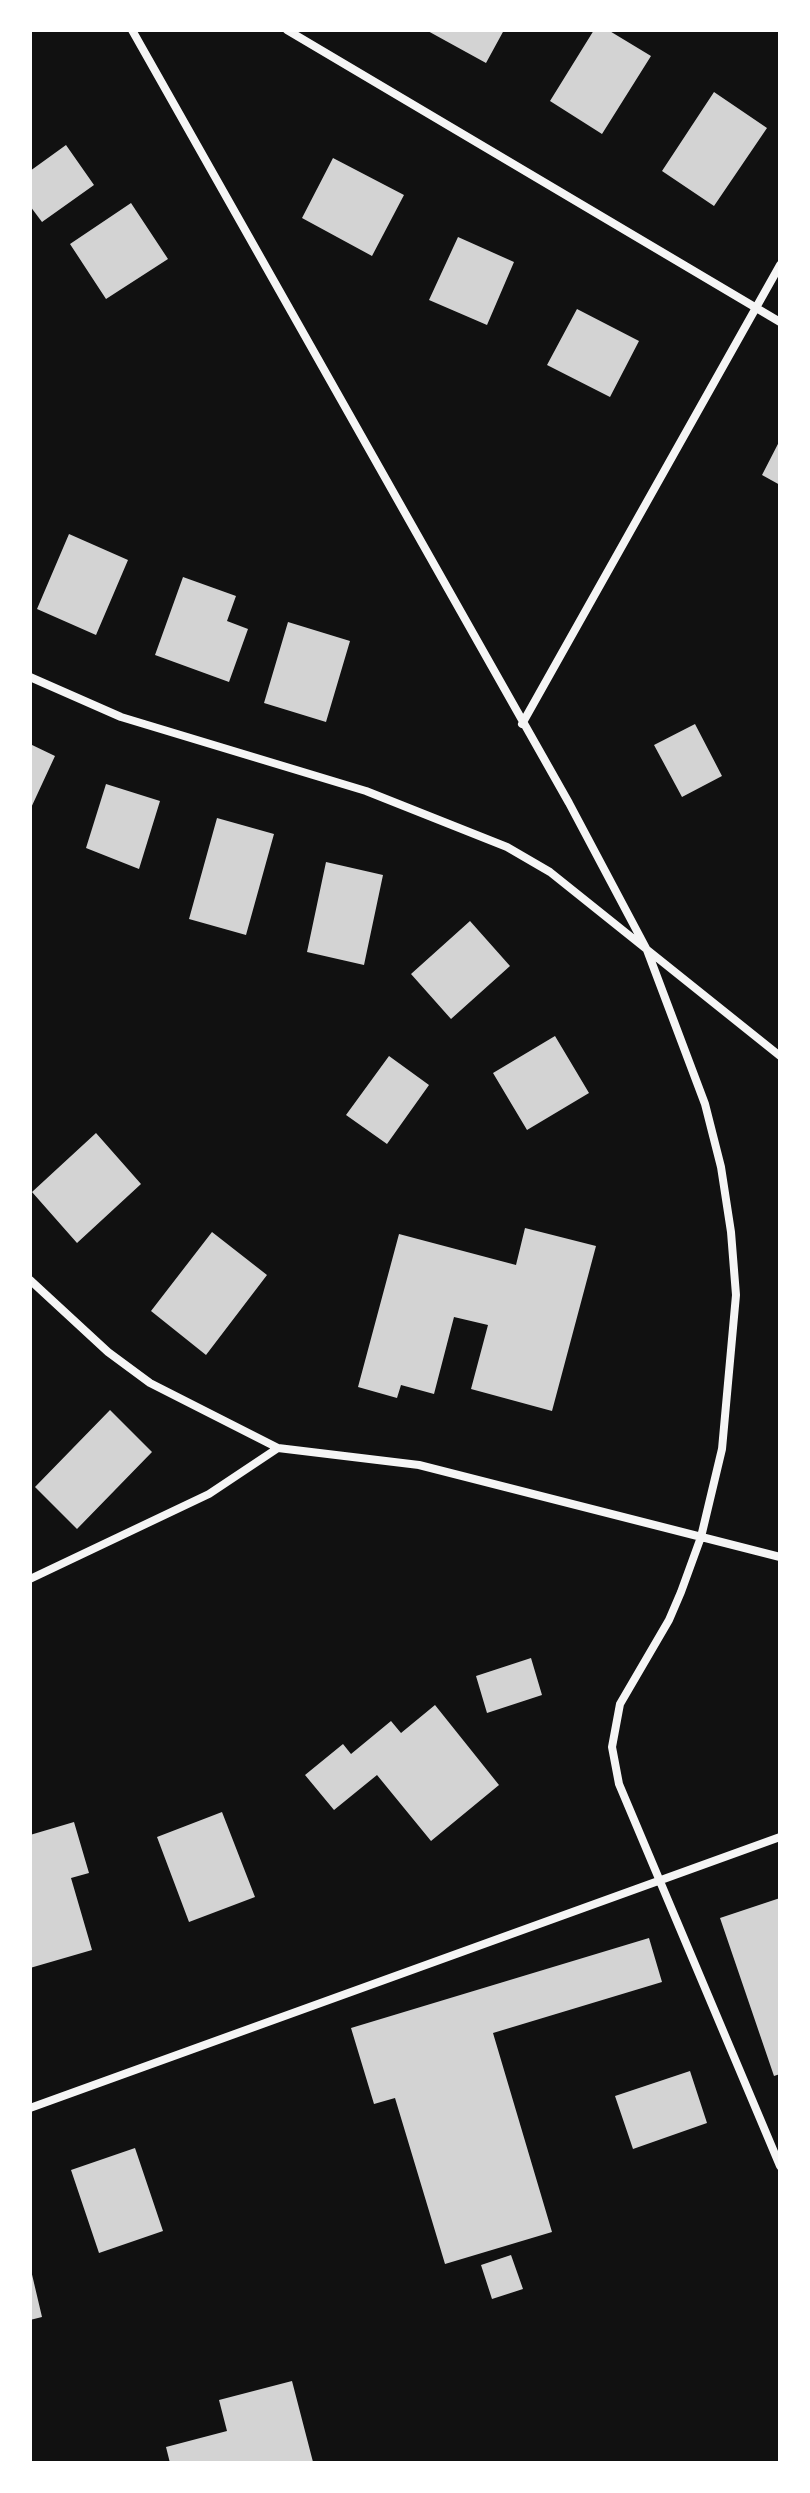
<!DOCTYPE html>
<html>
<head>
<meta charset="utf-8">
<style>
	body { margin:0 }
	#map { position:relative; width:810px; height:2493px; overflow:hidden; background:#111; font-family:Karla,sans-serif }
	canvas { display:block }
	.frame { position:absolute; inset:0; border:32px solid #fff; pointer-events:none }
</style>
</head>
<body>
<div id="map">
<canvas width="810" height="2493"></canvas>
<div class="frame"></div>
</div>
<script>
const c = document.querySelector('canvas').getContext('2d');
c.lineJoin = 'round';
function fill(path, color) { c.fillStyle = color; c.fill(path, 'evenodd'); }
const toPath = rows => new Path2D(rows.map(r => 'M' + r).join(''));
function strokePath(path, color, width, dash) { c.strokeStyle = color; c.lineWidth = width; c.lineCap = dash ? 'butt' : 'round'; c.setLineDash(dash || []); c.stroke(path); }
const building = toPath([
	[426,30,504,30,486,63],
	[594,30,608,30,651,56,602,134,550,101],
	[714,92,767,128,714,206,662,171],
	[66,145,94,185,42,222,30,206,30,171],
	[333,158,404,195,372,256,302,218],
	[131,203,168,259,106,299,70,244],
	[458,237,514,262,487,325,429,300],
	[577,309,639,341,610,397,547,365],
	[780,440,780,485,762,475],
	[69,534,128,560,96,635,37,609],
	[183,577,236,596,227,621,248,629,229,682,155,655],
	[288,622,350,641,326,722,264,703],
	[695,724,722,776,682,797,654,745],
	[30,744,55,756,30,810],
	[106,784,160,801,139,869,86,848],
	[217,818,274,834,246,935,189,919],
	[326,862,383,875,364,965,307,952],
	[470,921,510,966,451,1019,411,974],
	[555,1036,589,1093,527,1130,493,1073],
	[389,1056,429,1085,387,1144,346,1115],
	[96,1133,141,1184,77,1243,32,1192],
	[525,1228,596,1246,552,1411,471,1389,488,1325,454,1317,434,1394,401,1385,397,1398,358,1387,399,1234,516,1265],
	[212,1232,267,1275,206,1355,151,1311],
	[110,1410,152,1452,77,1529,35,1487],
	[531,1658,542,1695,487,1713,476,1676],
	[435,1705,499,1785,431,1841,377,1775,334,1810,305,1775,343,1744,351,1754,391,1721,401,1733],
	[222,1812,255,1897,189,1922,157,1837],
	[74,1822,89,1873,71,1878,92,1950,30,1968,30,1835],
	[780,1898,780,2074,774,2076,720,1918],
	[649,1938,662,1982,493,2033,552,2232,445,2264,395,2098,374,2104,351,2028],
	[690,2071,707,2123,633,2149,615,2096],
	[135,2148,163,2231,99,2253,71,2170],
	[511,2255,523,2289,492,2299,481,2265],
	[30,2266,42,2317,30,2320],
	[292,2381,313,2462,170,2463,166,2447,227,2431,219,2400]
]);
const minor = toPath([
	[132,30,569,803,647,950,705,1104,721,1167,731,1232,736,1295,722,1449,701,1537,681,1592,669,1620,620,1704,612,1747,619,1784,780,2166],
	[287,30,780,322],
	[30,677,121,717,366,791,507,847,550,872,780,1056],
	[522,724,780,265],
	[30,1280,108,1352,150,1383,278,1448],
	[30,1579,209,1494,278,1448,419,1465,780,1557],
	[30,2108,780,1837]
]);
fill(building, '#d3d3d3');
strokePath(minor, '#f5f5f5', 8);
</script>
</body>
</html>
